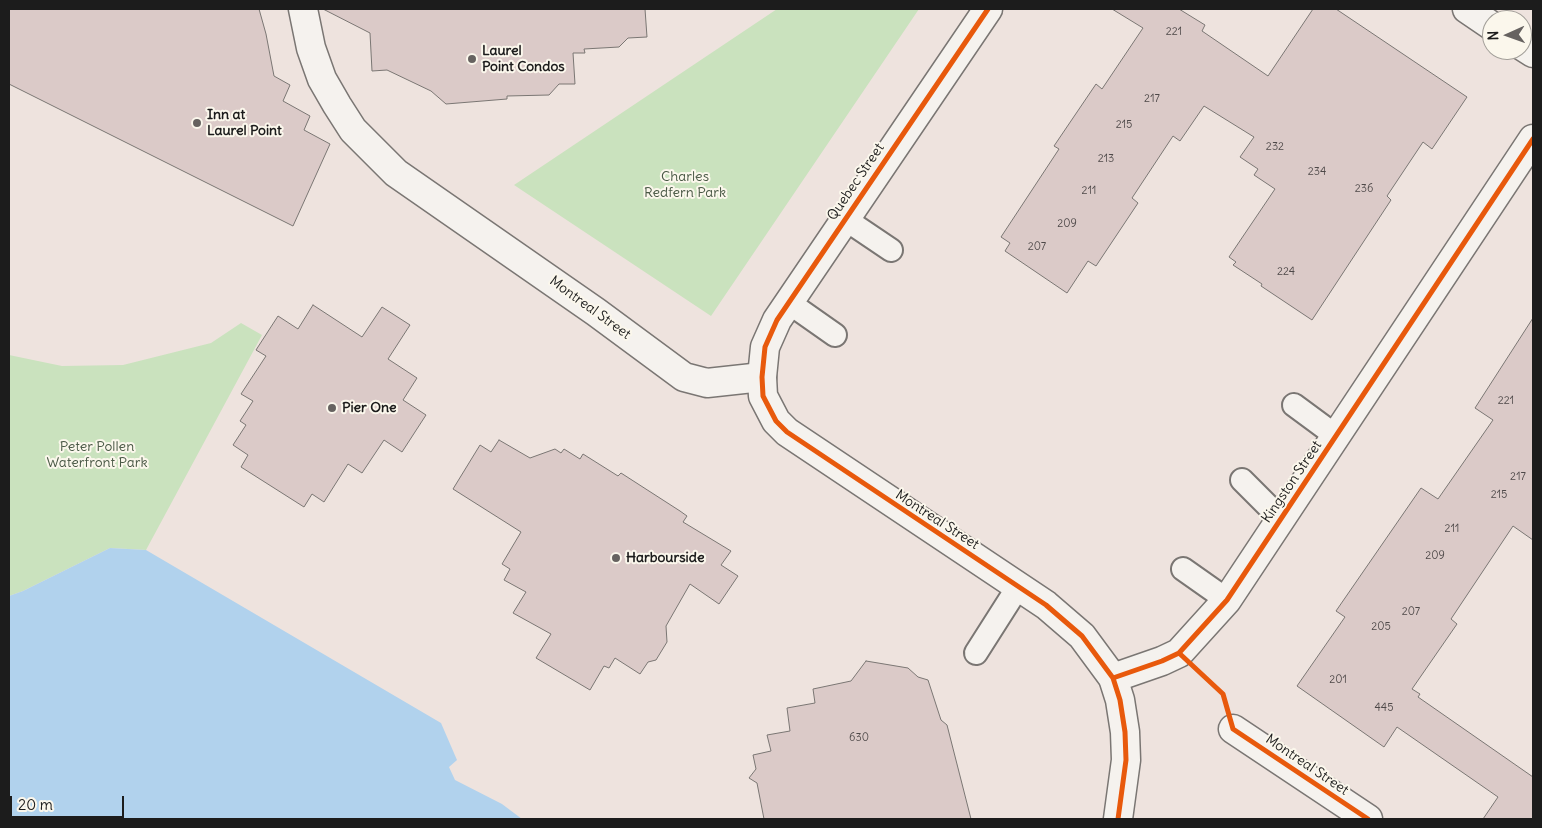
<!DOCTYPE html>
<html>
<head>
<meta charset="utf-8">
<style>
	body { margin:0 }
	#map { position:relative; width:1542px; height:828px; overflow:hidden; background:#eee3de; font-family:Delius,sans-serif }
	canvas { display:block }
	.frame { position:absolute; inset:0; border:10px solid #1c1c1c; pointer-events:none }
	.north { position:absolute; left:1482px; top:10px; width:50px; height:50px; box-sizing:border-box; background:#fbf7ec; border:1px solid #a29f99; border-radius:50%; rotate:268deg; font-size:14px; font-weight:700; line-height:20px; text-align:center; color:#1c1c1c }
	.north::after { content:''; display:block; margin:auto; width:18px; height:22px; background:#666260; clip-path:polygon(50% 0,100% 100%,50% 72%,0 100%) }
	.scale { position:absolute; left:10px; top:796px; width:114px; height:22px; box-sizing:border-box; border:2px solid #1c1c1c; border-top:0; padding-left:6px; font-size:15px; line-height:18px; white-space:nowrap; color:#1c1c1c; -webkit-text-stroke:4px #fbf7ec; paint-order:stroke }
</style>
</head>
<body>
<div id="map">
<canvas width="1542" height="828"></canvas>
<div class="frame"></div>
<div class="north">N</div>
<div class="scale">20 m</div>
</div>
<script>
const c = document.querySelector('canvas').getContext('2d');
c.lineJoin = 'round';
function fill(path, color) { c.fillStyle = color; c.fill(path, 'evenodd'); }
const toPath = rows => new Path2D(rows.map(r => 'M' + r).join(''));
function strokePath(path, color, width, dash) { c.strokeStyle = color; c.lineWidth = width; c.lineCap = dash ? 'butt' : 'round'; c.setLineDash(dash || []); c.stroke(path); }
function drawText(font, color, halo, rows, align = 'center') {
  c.font = font + ' Delius,sans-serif'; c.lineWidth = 4; c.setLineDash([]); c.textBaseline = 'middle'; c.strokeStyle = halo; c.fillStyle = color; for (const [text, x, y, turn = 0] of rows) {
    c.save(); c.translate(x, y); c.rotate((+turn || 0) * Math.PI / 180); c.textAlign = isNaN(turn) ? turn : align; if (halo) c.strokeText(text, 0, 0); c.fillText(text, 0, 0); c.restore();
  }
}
const green = toPath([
	[777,9,919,9,711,316,514,185],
	[241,323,262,335,146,550,110,548,23,591,9,596,9,355,62,366,123,365,211,343]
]);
const water = toPath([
	[110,548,146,550,441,723,457,760,449,767,455,780,502,804,522,819,9,819,9,596,23,591]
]);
const building = toPath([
	[9,9,259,9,266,34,274,76,290,85,283,101,310,116,304,130,330,144,293,226,9,84,9,9],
	[323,9,645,9,647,37,628,38,619,47,584,49,585,53,573,53,575,84,559,84,549,95,507,96,507,99,446,104,431,91,387,70,372,71,370,33,323,9],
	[1112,9,1179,9,1205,25,1202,31,1268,76,1313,9,1336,9,1467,97,1432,149,1423,142,1387,196,1391,200,1312,320,1261,286,1262,284,1233,265,1236,262,1229,257,1275,189,1254,175,1258,169,1240,157,1254,137,1204,106,1180,141,1173,136,1132,198,1138,203,1096,266,1088,261,1067,293,1005,251,1010,243,1001,237,1059,149,1054,146,1096,84,1102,89,1143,28,1112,9],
	[313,305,362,337,382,307,410,325,388,359,417,378,403,400,426,415,402,452,384,440,362,473,348,464,324,502,312,494,304,507,241,467,248,455,233,445,246,425,240,421,253,401,241,394,266,356,256,350,278,316,298,329,313,305],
	[1533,318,1533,540,1513,526,1451,619,1457,624,1412,689,1420,694,1418,697,1533,777,1533,819,1483,819,1498,797,1397,727,1384,747,1297,686,1345,617,1336,611,1421,488,1438,499,1493,420,1475,408,1533,318],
	[499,440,530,458,555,449,561,453,564,449,580,459,583,454,618,476,621,473,680,511,687,516,683,522,731,551,721,565,738,576,719,604,690,584,666,626,667,642,656,660,648,662,640,674,615,658,609,668,604,666,590,690,536,658,551,634,513,613,526,592,504,580,510,569,502,564,521,532,453,489,480,445,491,452,499,440],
	[866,661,908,668,918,677,928,680,941,720,947,725,971,819,764,819,757,783,749,778,756,769,753,755,771,751,767,735,790,731,787,708,815,703,813,689,851,681,866,661]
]);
const service = toPath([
	[845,219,891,250],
	[788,302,835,335],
	[1294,405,1336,436],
	[1242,480,1281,519],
	[1183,569,1227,600],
	[976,653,1018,587]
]);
const minor = toPath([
	[303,9,311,48,322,79,337,105,353,130,396,173,596,312,684,377,707,383,762,377],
	[1467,9,1492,26],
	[1522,46,1533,53],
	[1113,678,1162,661,1179,653,1227,600,1533,139],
	[1233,729,1368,819]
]);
const tertiary = toPath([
	[988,9,777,320,765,347,762,377,763,396,776,421,787,432,1046,605,1082,636,1113,678,1120,700,1125,732,1126,760,1118,819]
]);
const cycleway = toPath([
	[988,9,777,320,765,347,762,377,763,396,776,421,787,432,1046,605,1082,636,1113,678,1120,700,1125,732,1126,760,1118,819],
	[1179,653,1223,694,1233,729,1368,819],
	[1113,678,1162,661,1179,653,1227,600,1533,139]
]);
const markers = [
	[472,59,5,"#666260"],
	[197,123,5,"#666260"],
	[332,408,5,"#666260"],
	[616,558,5,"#666260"]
];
const numberNames = [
	["221",1174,32],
	["217",1152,99],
	["215",1124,125],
	["232",1275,147],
	["213",1106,159],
	["234",1317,172],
	["236",1364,189],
	["211",1089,191],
	["209",1067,224],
	["207",1037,247],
	["224",1286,272],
	["221",1506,401],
	["217",1518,477],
	["215",1499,495],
	["211",1452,529],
	["209",1435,556],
	["207",1411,612],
	["205",1381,627],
	["201",1338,680],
	["445",1384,708],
	["630",859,738]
];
const poiNames = [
	["Laurel",482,51],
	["Point Condos",482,67],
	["Inn at",207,115],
	["Laurel Point",207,131],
	["Pier One",342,408],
	["Harbourside",626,558]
];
const parkNames = [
	["Charles",685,177],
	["Redfern Park",685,193],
	["Peter Pollen",97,447],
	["Waterfront Park",97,463]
];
const streetNames = [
	["Quebec Street",856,182,-56],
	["Montreal Street",590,308,36],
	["Kingston Street",1292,482,-56],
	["Montreal Street",937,520,33],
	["Montreal Street",1307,765,34]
];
fill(green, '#cae2be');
fill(water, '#b1d2ed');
fill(building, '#dbcac8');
strokePath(building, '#7a7673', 1);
strokePath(service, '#7a7673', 26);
strokePath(minor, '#7a7673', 31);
strokePath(tertiary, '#7a7673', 31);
strokePath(service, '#f5f2ee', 22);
strokePath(minor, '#f5f2ee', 28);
strokePath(tertiary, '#f5f2ee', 28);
strokePath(cycleway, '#e8590c', 5);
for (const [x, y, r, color] of markers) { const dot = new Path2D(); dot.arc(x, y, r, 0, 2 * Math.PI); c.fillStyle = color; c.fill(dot); strokePath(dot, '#fbf7ec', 2); }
drawText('11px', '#4d4848', null, numberNames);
drawText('bold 14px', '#1c1c1c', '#fbf7ec', poiNames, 'left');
drawText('14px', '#485744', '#fbf7ec', parkNames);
drawText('14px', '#1c1c1c', '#fbf7ec', streetNames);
</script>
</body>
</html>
